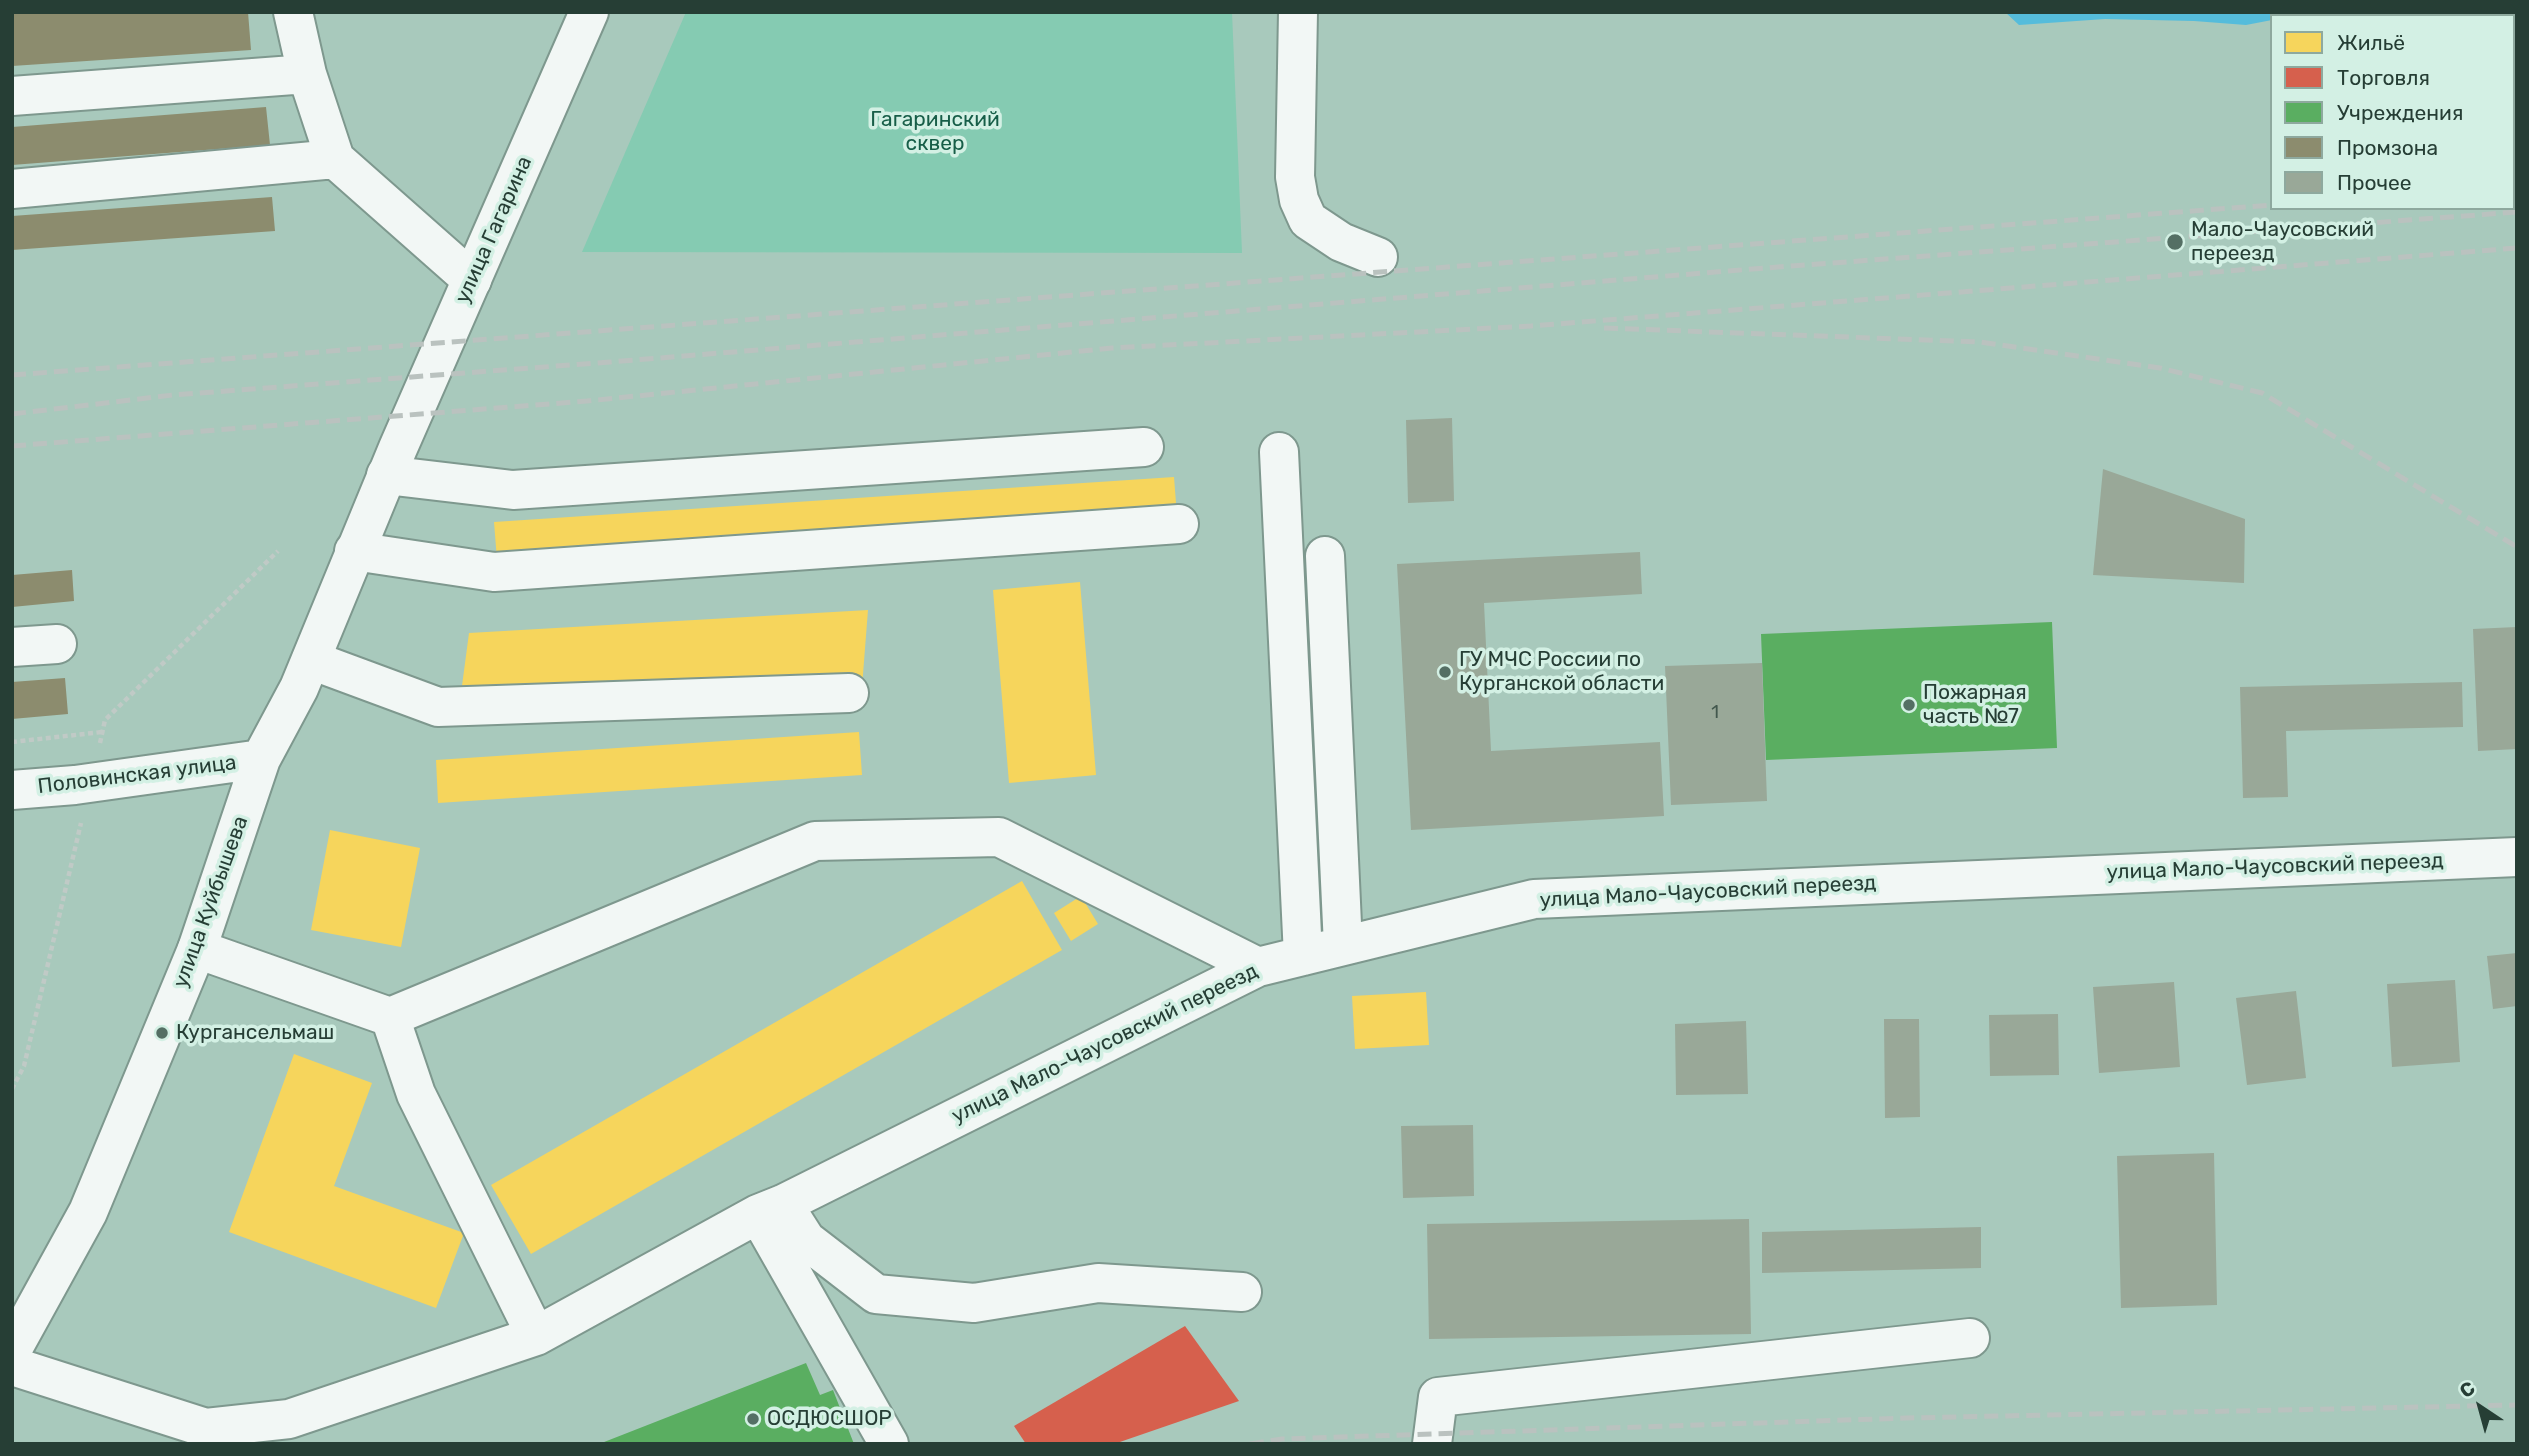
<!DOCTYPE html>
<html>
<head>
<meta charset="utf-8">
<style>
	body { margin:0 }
	#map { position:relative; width:2529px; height:1456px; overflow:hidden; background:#a8c9bc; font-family:Rubik,sans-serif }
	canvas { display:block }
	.frame { position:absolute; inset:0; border:14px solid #263e35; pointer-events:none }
	.legend { position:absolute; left:2270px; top:14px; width:245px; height:196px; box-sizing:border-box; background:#d3f0e4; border:2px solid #8ea99e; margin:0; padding:9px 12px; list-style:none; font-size:21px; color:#263e35 }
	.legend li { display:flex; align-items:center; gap:14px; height:35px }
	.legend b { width:35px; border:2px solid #8ea99e }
	.north { position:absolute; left:2445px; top:1372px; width:70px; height:70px; -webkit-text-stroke:5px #d3f0e4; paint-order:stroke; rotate:324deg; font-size:19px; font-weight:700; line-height:28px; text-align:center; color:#263e35 }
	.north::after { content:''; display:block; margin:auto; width:24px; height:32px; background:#263e35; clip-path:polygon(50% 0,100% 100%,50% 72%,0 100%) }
</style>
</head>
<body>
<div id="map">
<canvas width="2529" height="1456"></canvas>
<div class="frame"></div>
<ul class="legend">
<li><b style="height:19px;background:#f6d55c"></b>Жильё</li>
<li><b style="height:19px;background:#d6604d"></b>Торговля</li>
<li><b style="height:19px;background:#5aae61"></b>Учреждения</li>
<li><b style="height:19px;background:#8c8c6e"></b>Промзона</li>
<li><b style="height:19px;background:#99a898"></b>Прочее</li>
</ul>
<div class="north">С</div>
</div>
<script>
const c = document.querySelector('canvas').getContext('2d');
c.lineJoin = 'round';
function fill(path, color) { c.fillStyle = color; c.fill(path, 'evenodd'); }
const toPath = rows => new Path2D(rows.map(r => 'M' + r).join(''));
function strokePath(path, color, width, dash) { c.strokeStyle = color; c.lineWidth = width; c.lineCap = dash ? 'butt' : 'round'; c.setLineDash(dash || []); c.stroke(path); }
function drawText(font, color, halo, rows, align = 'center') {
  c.font = font + ' Rubik,sans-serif'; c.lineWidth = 7; c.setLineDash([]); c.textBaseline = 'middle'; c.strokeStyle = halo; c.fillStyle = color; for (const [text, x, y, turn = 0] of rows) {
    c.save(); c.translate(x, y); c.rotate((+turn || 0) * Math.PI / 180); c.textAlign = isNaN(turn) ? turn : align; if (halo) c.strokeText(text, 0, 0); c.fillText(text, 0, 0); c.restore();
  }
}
const green = toPath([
	[686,12,1232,12,1242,253,582,252]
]);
const water = toPath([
	[2005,12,2309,12,2293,16,2272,16,2272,20,2246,25,2194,21,2105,19,2019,25]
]);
const homes = toPath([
	[1174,477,1177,516,497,560,494,522],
	[1080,582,1096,775,1009,783,993,590],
	[868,610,862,687,460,701,469,633],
	[859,732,862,775,438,803,436,760],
	[330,830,420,848,401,947,311,930],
	[1022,881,1062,950,531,1254,491,1185],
	[1081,896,1098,924,1071,941,1054,913],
	[1426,992,1429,1045,1355,1049,1352,996],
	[294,1054,372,1083,334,1186,464,1233,436,1308,229,1232]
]);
const shops = toPath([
	[1185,1326,1239,1401,1114,1444,1026,1444,1014,1426]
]);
const public = toPath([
	[2052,622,2057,748,1766,760,1761,634],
	[806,1363,820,1395,833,1390,854,1444,599,1444]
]);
const industry = toPath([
	[12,12,248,12,251,50,12,66],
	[266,107,270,145,12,165,12,127],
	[272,197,275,231,12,250,12,216],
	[72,570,74,601,12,607,12,575],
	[65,678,68,714,12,719,12,682]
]);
const building = toPath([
	[1452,418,1454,501,1408,503,1406,420],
	[2103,469,2245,519,2244,583,2093,575],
	[1640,552,1642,594,1484,603,1491,751,1660,742,1664,816,1411,830,1397,564],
	[2517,627,2517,749,2478,751,2473,629],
	[1762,663,1767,801,1671,805,1665,666],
	[2462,682,2463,727,2286,731,2288,797,2243,798,2240,687],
	[2517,953,2517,1006,2493,1009,2487,956],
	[2455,980,2460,1062,2392,1067,2387,984],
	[2174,982,2180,1067,2099,1073,2093,987],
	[2296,991,2306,1078,2247,1085,2236,998],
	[2058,1014,2059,1075,1990,1076,1989,1015],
	[1884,1019,1919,1019,1920,1117,1885,1118],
	[1746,1021,1748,1094,1676,1095,1675,1024],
	[1473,1125,1474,1196,1403,1198,1401,1126],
	[2214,1153,2217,1305,2121,1308,2117,1156],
	[1749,1219,1751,1334,1429,1339,1427,1224],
	[1981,1227,1981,1268,1762,1273,1762,1232]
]);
const path = toPath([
	[12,742,102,732],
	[100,743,105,720,278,551],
	[12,1089,24,1066,81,823]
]);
const minor = toPath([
	[293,12,307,74,335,159,472,280],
	[1298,12,1295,177,1299,200,1308,220,1341,242,1378,257],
	[12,96,307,74],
	[12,189,335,159],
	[1279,452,1303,956],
	[386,475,513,490,1144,447],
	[354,551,494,572,1179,524],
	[1325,556,1343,946],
	[12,647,57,644],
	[311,660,438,707,849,693],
	[197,949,390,1017,416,1094,536,1336],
	[390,1017,815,841,999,837,1258,967],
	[783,1204,806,1240,876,1294,974,1303,1098,1283,1242,1292],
	[758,1214,889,1444],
	[12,1366,206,1428,289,1419,536,1336,758,1214,783,1204,1258,967,1534,899,2517,857],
	[1432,1444,1438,1397,1970,1338]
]);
const major = toPath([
	[12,790,75,785,261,759],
	[12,1350,88,1212,197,949,261,759,299,688,398,448,589,12]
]);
const rail = toPath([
	[2513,186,2517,186],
	[1604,328,1980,342,2160,368,2262,393,2517,547],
	[12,375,2272,205],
	[12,414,173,395,610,362,1765,268,2517,212],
	[12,446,587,401,1112,348,1531,326,2517,248],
	[1250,1444,1282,1439,1906,1418,2517,1405]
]);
const markers = [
	[2175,242,9,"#546f64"],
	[1445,672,7,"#546f64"],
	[1909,705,7,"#546f64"],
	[162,1033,7,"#546f64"],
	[753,1419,7,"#546f64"]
];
const numberNames = [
	["1",1715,713]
];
const parkNames = [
	["Гагаринский",935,120],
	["сквер",935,144]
];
const streetNames = [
	["улица Гагарина",494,230,-66],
	["Половинская улица",137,775,-7],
	["улица Мало-Чаусовский переезд",2275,867,-2],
	["улица Мало-Чаусовский переезд",1708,892,-3],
	["улица Куйбышева",211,902,-70],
	["улица Мало-Чаусовский переезд",1105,1044,-26]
];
const poiNames = [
	["Мало-Чаусовский",2191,230],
	["переезд",2191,254],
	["ГУ МЧС России по",1459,660],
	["Курганской области",1459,684],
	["Пожарная",1923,693],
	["часть №7",1923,717],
	["Кургансельмаш",176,1033],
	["ОСДЮСШОР",767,1419]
];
fill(green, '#85cbb2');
fill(water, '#55bcdb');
fill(homes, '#f6d55c');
fill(shops, '#d6604d');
fill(public, '#5aae61');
fill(industry, '#8c8c6e');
fill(building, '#99a898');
strokePath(minor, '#7e988e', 42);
strokePath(major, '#7e988e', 42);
strokePath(path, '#c0cac6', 4.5, [5, 3.5]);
strokePath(minor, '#f2f7f5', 38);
strokePath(major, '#f2f7f5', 38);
strokePath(rail, '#bac2bf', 5, [14, 7]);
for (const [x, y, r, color] of markers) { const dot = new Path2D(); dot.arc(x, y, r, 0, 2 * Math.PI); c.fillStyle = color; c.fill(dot); strokePath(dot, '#d3f0e4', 2.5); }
drawText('18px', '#43584e', null, numberNames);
drawText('21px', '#175e48', '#d3f0e4', parkNames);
drawText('21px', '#263e35', '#d3f0e4', streetNames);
drawText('21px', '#263e35', '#d3f0e4', poiNames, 'left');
</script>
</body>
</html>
